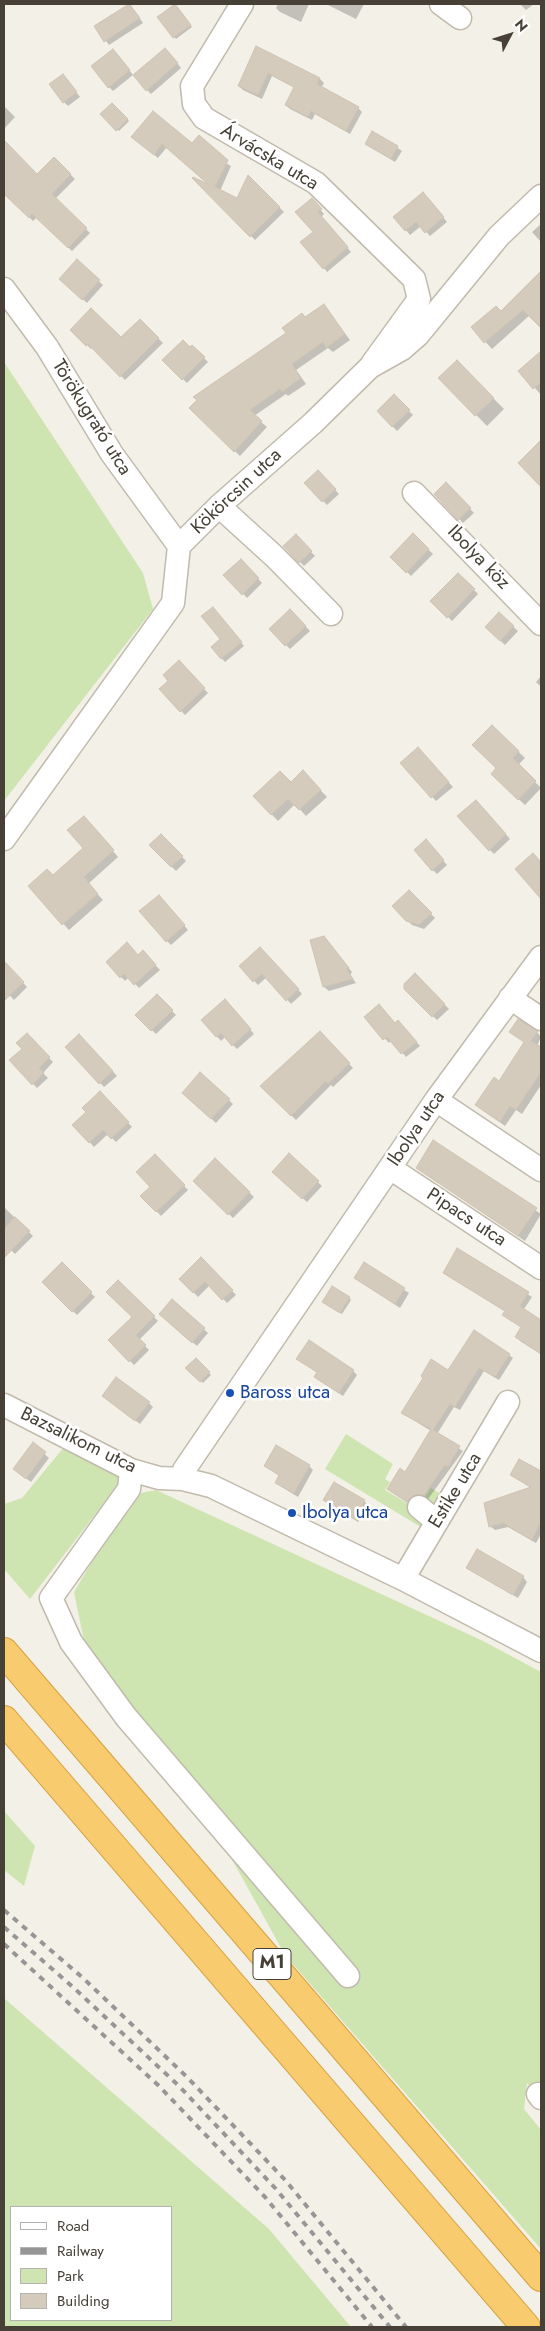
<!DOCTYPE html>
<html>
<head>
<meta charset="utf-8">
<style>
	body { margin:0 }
	#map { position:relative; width:545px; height:2331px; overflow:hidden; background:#f3f0e7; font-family:Jost,sans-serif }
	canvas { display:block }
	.frame { position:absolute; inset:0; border:5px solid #464037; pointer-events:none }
	.legend { position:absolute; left:10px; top:2206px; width:162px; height:115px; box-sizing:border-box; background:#fff; border:1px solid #b5b3af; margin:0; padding:6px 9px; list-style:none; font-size:15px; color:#464037 }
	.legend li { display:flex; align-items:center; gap:10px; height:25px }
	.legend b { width:25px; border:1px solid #b5b3af }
	.north { position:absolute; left:485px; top:10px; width:50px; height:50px; -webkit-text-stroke:4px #fff; paint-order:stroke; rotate:50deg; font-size:14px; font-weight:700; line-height:20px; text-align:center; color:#464037 }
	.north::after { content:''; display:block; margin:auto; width:18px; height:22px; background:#464037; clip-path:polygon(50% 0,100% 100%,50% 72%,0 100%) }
</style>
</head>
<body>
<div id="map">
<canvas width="545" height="2331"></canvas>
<div class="frame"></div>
<ul class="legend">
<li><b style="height:6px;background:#fff"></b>Road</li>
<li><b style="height:6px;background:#969696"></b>Railway</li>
<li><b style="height:14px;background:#cee5b2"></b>Park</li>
<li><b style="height:14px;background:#d4cbbd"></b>Building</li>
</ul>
<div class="north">N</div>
</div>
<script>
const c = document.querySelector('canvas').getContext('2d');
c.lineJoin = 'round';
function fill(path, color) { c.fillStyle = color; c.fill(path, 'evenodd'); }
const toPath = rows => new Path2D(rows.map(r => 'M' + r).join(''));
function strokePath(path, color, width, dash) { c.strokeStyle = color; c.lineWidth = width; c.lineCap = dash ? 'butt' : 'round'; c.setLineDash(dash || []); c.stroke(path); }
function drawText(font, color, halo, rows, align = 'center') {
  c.font = font + ' Jost,sans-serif'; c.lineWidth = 5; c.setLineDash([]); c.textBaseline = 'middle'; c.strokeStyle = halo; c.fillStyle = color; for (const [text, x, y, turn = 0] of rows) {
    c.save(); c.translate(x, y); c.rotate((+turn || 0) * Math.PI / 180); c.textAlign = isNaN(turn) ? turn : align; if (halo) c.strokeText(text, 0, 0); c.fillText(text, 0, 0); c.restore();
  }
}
const green = toPath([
	[4,362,143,573,153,609,4,801],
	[346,1434,393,1464,385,1479,390,1482,385,1490,417,1509,431,1488,444,1496,424,1529,325,1469],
	[64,1447,124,1477,30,1599,4,1569,4,1504,22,1498],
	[156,1490,483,1641,541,1672,541,2097,527,2083,524,2109,541,2130,541,2249,285,1955,179,1764,85,1646,74,1592,123,1510,141,1493],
	[4,1811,35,1846,24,1886,4,1870],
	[4,1998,269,2229,351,2327,4,2327],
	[171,2207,171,2320,11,2320,11,2207]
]);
const shadow = toPath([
	[130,4,143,23,109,45,96,27],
	[278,4,309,4,301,22,280,12,276,8],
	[326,4,364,4,356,19],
	[520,4,534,4,526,10],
	[176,7,192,27,176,39,159,17],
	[256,48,320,79,324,83,321,88,358,108,362,112,350,134,315,114,312,120,290,109,286,105,295,88,272,76,262,99,243,90,239,86],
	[169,53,181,68,151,94,147,90],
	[117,54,133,75,113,91,109,87],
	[67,80,80,97,68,106,64,102],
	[112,105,129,121,119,131,102,114],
	[4,106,15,117,4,129],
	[373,132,402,151,395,162,366,144],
	[137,141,192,144,231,166,220,191,237,199,249,177,284,212,255,240,194,178,212,187,167,147,158,158],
	[4,142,37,176,54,159,75,179,55,199,90,233,72,251,37,217,33,221,13,201,15,199,4,187],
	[427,198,447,222,430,236,421,226,410,235,395,217],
	[315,203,324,214,321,217,351,252,327,272,324,268,314,232],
	[541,224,541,242,532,232],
	[77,261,103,285,87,303,61,279],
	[541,273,541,327,530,315,492,349,472,327,501,312],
	[323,305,350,340,333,352,328,348,296,370,306,384,288,396,286,394,254,416,267,427,240,456,190,408],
	[140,321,163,343,125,380,93,347,91,349,72,330,121,339],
	[192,346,208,362,187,383,164,360],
	[541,353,541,395,520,371],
	[457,362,504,409,487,426,440,378],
	[394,396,413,415,397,431,378,411],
	[318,472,339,494,327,505,306,483],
	[446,484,474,513,463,523,435,494],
	[413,535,433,554,411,576,392,557],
	[296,536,315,556,304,566,285,546],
	[241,561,262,583,247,598,225,575],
	[458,574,478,594,452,621,432,601],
	[290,610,310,631,290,649,270,629],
	[216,612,244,646,225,662,212,647,222,639],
	[499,614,518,631,505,645,486,627],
	[179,662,208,693,185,715,161,689,169,681],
	[541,676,541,687,536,682],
	[492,726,525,758,518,765,541,788,525,805,492,774,498,768],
	[422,753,453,787,436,801,402,763],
	[303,772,327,797,306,816,295,804,278,821,254,796,291,783],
	[480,805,510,839,494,854,490,850],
	[89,823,118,857,88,884,103,900,69,930,29,886,53,876,85,848],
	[161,835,186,861,176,871,151,845],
	[430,845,447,865,437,874,433,870],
	[409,892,435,918,424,929,412,925,394,906],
	[163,900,188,930,171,945,167,941],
	[328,942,352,972,350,975,356,983,329,991,324,987],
	[143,952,160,970,139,988,129,977,125,981,107,962,138,957],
	[265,953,302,994,291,1004,267,977,258,985,241,966],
	[4,963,27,987,14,1000,4,989],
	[415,975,449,1009,437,1020,405,989],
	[157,996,176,1015,156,1034,137,1015],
	[229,1005,254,1034,237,1049,225,1037,221,1041,203,1020],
	[366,1017,402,1026,420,1046,406,1057,392,1040,389,1043],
	[537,1032,541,1037,537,1046,541,1049,541,1085,522,1114,516,1110,505,1126,476,1105,499,1083],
	[320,1033,353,1068,333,1087,331,1085,296,1120,262,1086],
	[27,1035,53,1062,43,1073,48,1078,37,1088,11,1060,23,1049],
	[79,1036,117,1076,104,1087,67,1048],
	[201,1074,233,1104,216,1123,187,1097],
	[100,1093,132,1127,116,1142,108,1134,94,1147,74,1125,88,1112],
	[434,1142,541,1214,525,1241,417,1168],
	[155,1155,188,1190,161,1216,142,1196,151,1187],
	[290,1155,322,1186,307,1202,274,1172],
	[215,1160,254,1197,233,1218,195,1181],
	[4,1207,33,1236,15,1254,4,1243],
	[458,1250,532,1297,524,1309,541,1321,541,1354,520,1341,522,1328,504,1315,506,1312,444,1273],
	[201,1259,236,1295,227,1303,210,1285,198,1297,181,1279],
	[62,1264,95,1297,77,1315,44,1282],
	[364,1264,409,1293,400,1308,355,1278],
	[118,1282,158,1321,139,1340,149,1350,134,1365,110,1340,134,1317],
	[349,1298,351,1300,342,1314,325,1303],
	[172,1301,208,1333,197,1346,165,1318],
	[509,1355,513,1358,499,1380,484,1371,460,1410,454,1407,437,1434,463,1451,428,1499,419,1498,412,1505,393,1493,389,1489,406,1473,431,1431,402,1413,449,1372],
	[297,1359,353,1371,357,1375,343,1396,320,1381,318,1373],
	[196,1360,211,1375,203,1383,187,1368],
	[108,1400,149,1403,153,1407,140,1424],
	[33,1444,49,1458,31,1482,19,1473],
	[520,1460,541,1473,541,1519,539,1524,541,1526,541,1534,536,1543,508,1527,495,1530,490,1526,531,1488,511,1475],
	[265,1466,309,1466,313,1470,298,1497,280,1486,276,1482,280,1476],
	[325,1500,364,1501,368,1505,358,1522],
	[468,1568,523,1577,527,1582,518,1598]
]);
const building = toPath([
	[129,4,140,18,104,42,94,26,129,4],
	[175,4,191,25,173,38,157,17,175,4],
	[256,46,320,78,317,84,359,107,346,131,311,111,308,117,285,105,294,87,268,73,258,95,238,86,256,46],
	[165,48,178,63,146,91,133,75,165,48],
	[113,49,130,70,108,88,91,66,113,49],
	[63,74,77,92,63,103,49,84,63,74],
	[112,103,128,119,116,131,100,114,112,103],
	[153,111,192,143,199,135,228,160,215,187,237,198,248,175,280,207,250,237,192,178,193,177,208,184,162,144,154,155,131,137,153,111],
	[372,131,398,146,391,159,365,144,372,131],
	[4,140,37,174,54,157,71,174,52,194,87,228,68,248,32,214,29,218,4,194,4,140],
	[423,192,444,217,425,233,416,222,405,231,393,217,423,192],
	[312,198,322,209,318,212,348,247,323,269,300,242,313,232,295,212,312,198],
	[77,259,100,280,82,300,59,279,77,259],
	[541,271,541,328,523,310,484,343,471,327,496,306,501,311,541,271],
	[324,304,345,334,326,348,323,342,292,364,301,378,282,392,280,389,250,410,262,421,234,452,189,408,197,400,193,397,286,333,282,328,302,313,305,317,324,304],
	[91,308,121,337,140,319,159,338,120,377,88,344,86,346,70,330,91,308],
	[183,340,190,347,192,345,205,357,182,380,162,360,183,340],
	[541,351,541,382,533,389,518,371,541,351],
	[457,360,494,398,475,416,438,378,457,360],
	[394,394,410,410,392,427,377,411,394,394],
	[541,440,541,487,518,463,541,440],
	[318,470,336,489,322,502,304,483,318,470],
	[446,482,471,508,458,520,434,494,446,482],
	[413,533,429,549,406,573,390,557,413,533],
	[296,534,312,551,299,563,283,546,296,534],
	[241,559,259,578,242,595,223,575,241,559],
	[458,573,475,589,447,618,430,601,458,573],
	[213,607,242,642,221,659,211,647,220,639,201,616,213,607],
	[290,609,306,626,285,646,269,629,290,609],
	[499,612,514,626,500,641,485,627,499,612],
	[179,660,205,688,180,712,159,689,168,681,163,675,179,660],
	[492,725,519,751,513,758,536,781,518,800,491,774,496,768,472,745,492,725],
	[418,747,449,782,431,798,400,763,418,747],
	[303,770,321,790,299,810,288,799,271,815,253,796,280,771,291,782,303,770],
	[476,800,506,834,489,851,457,816,476,800],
	[84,816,114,850,84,877,98,894,62,925,28,886,47,869,53,875,83,848,67,830,84,816],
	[161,834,183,856,171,867,149,845,161,834],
	[426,839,444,860,432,871,414,850,426,839],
	[533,853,541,862,541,899,515,869,533,853],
	[409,890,432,913,419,925,406,921,392,906,409,890],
	[159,895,185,925,166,942,139,911,159,895],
	[324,936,349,968,347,970,353,979,323,987,310,940,324,936],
	[127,942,138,955,143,950,156,965,134,985,124,974,120,978,106,962,127,942],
	[260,947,299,989,286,1001,262,974,253,982,239,966,260,947],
	[4,961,24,982,4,1001,4,961],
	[415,973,445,1004,432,1017,404,989,404,984,415,973],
	[157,994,173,1010,151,1031,135,1015,157,994],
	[225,999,251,1029,232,1046,221,1033,216,1037,201,1020,225,999],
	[379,1004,395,1023,398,1020,417,1042,401,1054,387,1037,383,1040,364,1017,379,1004],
	[518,1019,538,1031,531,1041,541,1047,541,1072,516,1110,510,1106,500,1122,475,1105,494,1077,499,1081,524,1042,509,1032,518,1019],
	[320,1031,350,1063,328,1084,326,1081,291,1116,260,1086,320,1031],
	[27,1033,50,1057,39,1068,44,1073,32,1085,9,1060,22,1049,16,1043,27,1033],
	[79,1034,113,1071,99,1084,65,1047,79,1034],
	[200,1072,230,1099,211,1119,182,1093,200,1072],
	[100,1091,129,1122,111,1139,103,1130,89,1143,72,1125,86,1112,82,1108,100,1091],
	[433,1140,537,1208,518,1236,416,1168,433,1140],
	[289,1153,319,1181,302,1199,272,1172,289,1153],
	[155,1154,185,1185,156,1212,140,1196,150,1187,136,1172,155,1154],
	[215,1158,250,1192,228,1215,193,1181,215,1158],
	[15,1217,30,1231,4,1258,4,1229,15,1217],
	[457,1248,529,1292,520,1306,541,1320,541,1354,515,1337,521,1327,502,1315,505,1311,443,1273,457,1248],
	[201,1257,233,1290,222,1300,205,1282,193,1293,179,1279,201,1257],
	[62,1262,92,1292,72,1312,42,1282,62,1262],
	[364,1262,405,1288,395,1304,354,1278,364,1262],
	[118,1280,155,1316,136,1335,146,1345,129,1362,108,1340,132,1317,106,1292,118,1280],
	[332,1286,350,1297,340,1313,322,1302,332,1286],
	[172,1299,205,1328,192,1343,159,1314,172,1299],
	[474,1330,510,1354,495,1377,479,1368,455,1407,450,1404,433,1430,460,1446,448,1467,445,1465,424,1495,415,1495,407,1502,387,1489,400,1468,405,1472,431,1429,401,1413,423,1378,421,1376,431,1359,448,1370,474,1330],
	[309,1340,354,1370,339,1393,314,1377,317,1372,296,1359,309,1340],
	[196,1358,210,1372,200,1382,185,1368,196,1358],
	[116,1377,150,1402,135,1421,102,1396,116,1377],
	[33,1442,46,1452,26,1479,13,1469,33,1442],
	[276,1445,310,1465,294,1493,275,1483,279,1475,264,1466,276,1445],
	[519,1459,541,1471,541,1522,532,1540,503,1523,489,1527,484,1503,531,1487,510,1475,519,1459],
	[334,1482,365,1500,354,1519,323,1500,334,1482],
	[477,1549,524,1576,513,1595,466,1568,477,1549]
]);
const minor = toPath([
	[242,4,192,86,194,104,204,118,316,183,414,279,419,299,372,364],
	[441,4,460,18],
	[4,289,47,347,112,454,179,546],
	[414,493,541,624],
	[219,506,275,557,331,614],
	[4,839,173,603,179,546,219,506,313,423,370,367,402,349,418,335,499,236,541,196],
	[510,998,541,1019],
	[436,1100,541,1170],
	[390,1168,541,1268],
	[4,1405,131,1470,159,1478,183,1479,211,1486,403,1579,541,1651],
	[131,1470,129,1489,51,1598,71,1642,126,1717,348,1976],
	[183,1479,184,1470,436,1100,541,957],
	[419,1507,437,1522],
	[403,1579,508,1402],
	[538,2094,541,2098]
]);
const highway = toPath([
	[4,1652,541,2277],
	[4,1720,526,2327]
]);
const rail = toPath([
	[4,1910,83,1978,187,2077,286,2181,406,2327],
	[4,1927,74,1988,179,2086,276,2189,390,2327],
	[4,1944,158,2085,265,2197,372,2327]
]);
const markers = [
	[230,1393,5,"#1a4fb4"],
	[292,1513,5,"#1a4fb4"]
];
const shields = [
	[272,1964,38]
];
const shieldNames = [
	["M1",272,1964]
];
const streetNames = [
	["Árvácska utca",269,158,31],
	["Törökugrató utca",91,418,58],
	["Kökörcsin utca",237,492,-43],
	["Ibolya köz",478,558,46],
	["Ibolya utca",417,1129,-56],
	["Pipacs utca",466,1218,33],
	["Bazsalikom utca",78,1441,26],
	["Estike utca",456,1491,-59]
];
const transitNames = [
	["Baross utca",240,1393],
	["Ibolya utca",302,1513]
];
fill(green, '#cee5b2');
fill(shadow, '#0003');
fill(building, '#d4cbbd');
strokePath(building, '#cec3b1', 1);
strokePath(minor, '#c1baad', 25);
strokePath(highway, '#d6a03e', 30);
strokePath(minor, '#fff', 22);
strokePath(highway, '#f7cb6e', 28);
strokePath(rail, '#969696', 4, [6, 6]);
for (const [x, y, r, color] of markers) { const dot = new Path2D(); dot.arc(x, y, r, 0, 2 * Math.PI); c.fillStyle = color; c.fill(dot); strokePath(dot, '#fff', 2); }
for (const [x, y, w] of shields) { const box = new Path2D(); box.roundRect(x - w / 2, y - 15.5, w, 31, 4); c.fillStyle = '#fff'; c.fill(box); strokePath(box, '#464037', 1); }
drawText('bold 18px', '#464037', null, shieldNames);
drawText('19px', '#464037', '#fff', streetNames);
drawText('19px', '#164399', '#fff', transitNames, 'left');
</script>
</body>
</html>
